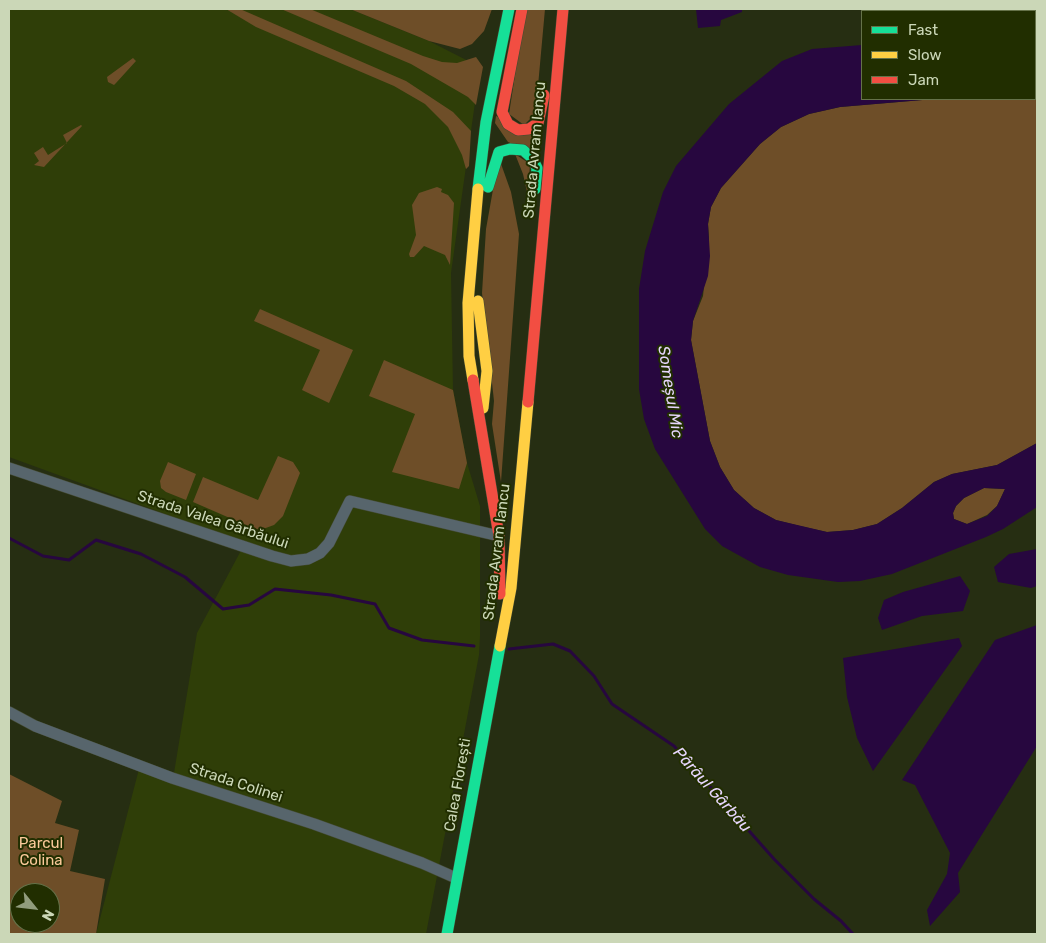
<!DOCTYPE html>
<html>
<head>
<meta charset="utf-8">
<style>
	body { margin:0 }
	#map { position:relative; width:1046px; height:943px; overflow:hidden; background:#262e12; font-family:Rubik,sans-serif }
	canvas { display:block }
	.frame { position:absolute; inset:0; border:10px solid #cbd7b7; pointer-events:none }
	.legend { position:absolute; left:861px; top:10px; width:175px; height:90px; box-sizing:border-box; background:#212e00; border:1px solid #657249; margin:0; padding:6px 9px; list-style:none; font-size:15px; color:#cbd7b7 }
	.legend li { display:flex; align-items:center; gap:10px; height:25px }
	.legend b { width:25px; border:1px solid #657249 }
	.north { position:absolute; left:10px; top:883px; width:50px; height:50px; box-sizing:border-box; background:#212e00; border:1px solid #657249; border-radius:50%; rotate:119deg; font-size:14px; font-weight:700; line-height:20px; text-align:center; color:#cbd7b7 }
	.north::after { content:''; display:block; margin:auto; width:18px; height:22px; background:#919c7d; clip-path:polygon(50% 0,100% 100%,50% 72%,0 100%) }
</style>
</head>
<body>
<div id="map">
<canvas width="1046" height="943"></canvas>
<div class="frame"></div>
<ul class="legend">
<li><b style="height:6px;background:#16e098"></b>Fast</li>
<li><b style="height:6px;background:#ffcf43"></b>Slow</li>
<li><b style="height:6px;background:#f24e42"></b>Jam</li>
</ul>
<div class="north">N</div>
</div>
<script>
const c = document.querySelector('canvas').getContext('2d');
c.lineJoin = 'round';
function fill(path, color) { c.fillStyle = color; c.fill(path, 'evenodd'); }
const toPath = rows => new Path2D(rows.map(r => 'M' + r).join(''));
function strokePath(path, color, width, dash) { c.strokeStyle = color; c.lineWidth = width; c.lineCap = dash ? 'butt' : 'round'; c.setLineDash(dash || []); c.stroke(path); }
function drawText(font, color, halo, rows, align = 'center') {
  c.font = font + ' Rubik,sans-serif'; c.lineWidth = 4; c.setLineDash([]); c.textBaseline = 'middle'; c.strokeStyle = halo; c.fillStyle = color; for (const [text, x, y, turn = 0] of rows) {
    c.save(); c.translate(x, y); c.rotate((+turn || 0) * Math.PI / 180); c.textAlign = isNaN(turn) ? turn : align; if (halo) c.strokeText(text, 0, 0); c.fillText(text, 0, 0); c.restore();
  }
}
const built = toPath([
	[9,9,350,9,429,41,480,67,451,273,453,390,467,463,480,506,480,636,479,655,426,934,96,934,139,769,153,774,174,773,197,633,245,543,9,457]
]);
const green = toPath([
	[226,9,240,9,406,81,453,112,471,131,469,166,466,169,462,155,448,127,425,104,394,86,256,27],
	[281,9,310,9,423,56,442,62,457,63,476,57,483,67,476,105,468,97,411,64],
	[350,9,492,9,484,31,472,44,460,49,429,41],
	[525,9,545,9,536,108,534,115,524,125,509,114],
	[133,58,136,61,116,83,114,85,108,82,107,77],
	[1037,71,1037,443,997,465,952,474,934,482,902,508,877,524,853,530,827,532,800,526,776,520,754,508,734,490,720,467,710,441,691,340,693,321,703,296,709,239,708,224,711,207,721,188,760,144,781,127,809,114,840,107,934,99,1035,99,1035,72],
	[496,116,534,132,532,152,508,142,495,123],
	[81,125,82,126,44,167,34,165,39,161,34,153,43,147,48,155,67,143,63,135],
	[515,154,530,164,528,196,523,174],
	[500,161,511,192,519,234,501,482,492,424,494,401,482,293,486,229,497,167],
	[437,187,442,189,441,192,448,195,454,203,450,265,445,255,424,246,414,257,410,257,409,254,416,235,412,205,419,193],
	[260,309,353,350,329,403,302,390,320,350,254,321],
	[384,360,453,390,467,463,459,489,392,472,415,414,369,396],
	[278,456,293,462,300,473,283,516,274,525,263,529,255,529,193,502,203,477,258,500],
	[168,462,196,474,186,500,166,492,161,488,160,481],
	[984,488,1005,489,997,506,987,515,967,524,954,519,953,513,956,506,964,498],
	[9,774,62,801,55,823,79,830,70,871,105,879,96,934,9,934],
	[20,893,50,893,50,923,20,923]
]);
const water = toPath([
	[696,9,742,9,742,12,721,20,720,26,698,28],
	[1035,20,1037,20,1037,71,1035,72],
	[862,45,862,99,934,99,840,107,809,114,781,127,760,144,721,188,711,207,708,224,710,256,708,276,693,321,691,340,710,441,720,467,734,490,754,508,776,520,827,532,853,530,877,524,902,508,934,482,952,474,997,465,1037,443,1037,507,1003,529,986,537,892,574,860,581,838,582,788,575,760,567,722,546,705,529,655,449,644,419,639,389,639,289,645,251,663,192,676,166,729,104,782,61,812,49],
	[984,488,1005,489,997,506,987,516,967,524,954,519,953,513,956,506,964,498],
	[1037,549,1037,586,1031,588,998,582,994,567,1009,554],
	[960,576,970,591,963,611,922,616,882,630,878,618,884,600,903,592],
	[1037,625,1037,746,958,873,960,892,930,926,927,910,947,874,950,853,915,785,902,780,995,640],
	[959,638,962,646,873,771,857,738,847,697,843,658]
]);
const stream = toPath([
	[9,538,43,556,69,560,96,540,141,554,185,577,223,609,249,605,275,589,331,595,375,604,389,628,422,640,474,646],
	[509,649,553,644,570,651,594,676,612,704,674,746,774,859,814,899,841,921,853,934]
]);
const street = toPath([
	[9,468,272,556,291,561,308,559,320,553,329,543,350,501,499,536],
	[9,712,35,726,172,778,314,824,422,863,456,878]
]);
const fast = toPath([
	[488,187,499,152,510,149,523,150,532,158,537,168,535,189],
	[478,189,486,122,509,9],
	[447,934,500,646]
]);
const slow = toPath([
	[478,301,487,371,483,408],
	[473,380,469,356,468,303,478,189],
	[500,646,511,588,528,402]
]);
const jam = toPath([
	[522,9,502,112,508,124,518,130,529,129,538,123,544,95],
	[473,380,499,536,500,594],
	[528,402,563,9]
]);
const streetNames = [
	["Strada Avram Iancu",535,150,-85],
	["Strada Valea Gârbăului",213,520,18],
	["Strada Avram Iancu",497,552,-83],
	["Strada Colinei",236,783,18],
	["Calea Florești",458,785,-80]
];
const parkNames = [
	["Parcul",41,844],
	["Colina",41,861]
];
const waterNames = [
	["Someșul Mic",670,392,81],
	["Pârâul Gârbău",712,790,48]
];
fill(built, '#2f3e08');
fill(green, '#6e4e28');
fill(water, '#27073f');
strokePath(stream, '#27073f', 3);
strokePath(street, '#434a32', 12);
strokePath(fast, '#434a32', 12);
strokePath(slow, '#434a32', 12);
strokePath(jam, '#434a32', 12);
strokePath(street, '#57656c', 11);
strokePath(fast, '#16e098', 11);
strokePath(slow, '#ffcf43', 11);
strokePath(jam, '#f24e42', 11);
drawText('15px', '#cbd7b7', '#212e00', streetNames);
drawText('15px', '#fbc99a', '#212e00', parkNames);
drawText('italic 16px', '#e6d5fc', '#212e00', waterNames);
</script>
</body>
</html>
